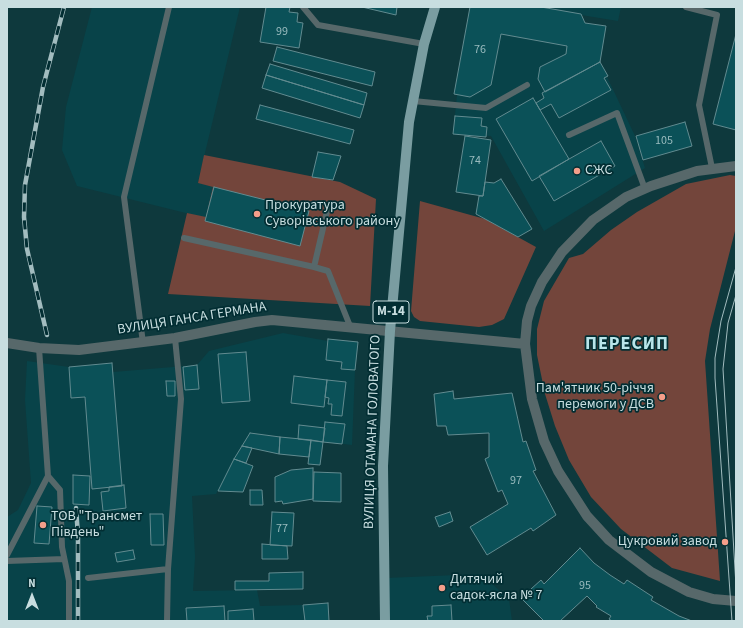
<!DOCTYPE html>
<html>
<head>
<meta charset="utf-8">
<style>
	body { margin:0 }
	#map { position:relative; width:743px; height:628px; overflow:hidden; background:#0e393d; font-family:"Source Sans 3",sans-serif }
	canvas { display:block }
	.frame { position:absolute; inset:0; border:8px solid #c8dee0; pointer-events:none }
	.north { position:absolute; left:12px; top:576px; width:40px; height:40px; -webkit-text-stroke:3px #022e33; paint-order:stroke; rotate:0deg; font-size:11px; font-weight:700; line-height:16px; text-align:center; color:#c8dee0 }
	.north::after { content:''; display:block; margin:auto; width:14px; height:18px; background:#c8dee0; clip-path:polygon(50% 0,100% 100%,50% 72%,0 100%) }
</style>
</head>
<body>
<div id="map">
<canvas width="743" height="628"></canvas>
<div class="frame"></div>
<div class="north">N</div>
</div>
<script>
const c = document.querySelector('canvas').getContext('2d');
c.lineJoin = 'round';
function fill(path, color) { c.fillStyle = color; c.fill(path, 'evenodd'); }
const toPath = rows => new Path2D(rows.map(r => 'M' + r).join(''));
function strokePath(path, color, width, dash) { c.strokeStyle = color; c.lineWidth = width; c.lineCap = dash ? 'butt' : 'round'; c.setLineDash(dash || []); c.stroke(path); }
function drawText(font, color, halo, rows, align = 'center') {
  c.font = font + ' "Source Sans 3",sans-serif'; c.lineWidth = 3.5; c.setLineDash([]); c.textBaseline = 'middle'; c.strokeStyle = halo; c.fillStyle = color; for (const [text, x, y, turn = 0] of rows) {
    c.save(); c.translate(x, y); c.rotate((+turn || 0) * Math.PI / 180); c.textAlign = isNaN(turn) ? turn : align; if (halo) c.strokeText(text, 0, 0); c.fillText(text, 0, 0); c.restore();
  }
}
const built = toPath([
	[92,7,240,7,198,182,214,187,206,218,77,186,62,150,66,107],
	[470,7,621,7,618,21,581,15,585,23,606,26,600,62,635,136,645,168,544,231,491,136,453,134,457,95,454,94],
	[283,333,328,341,358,342,355,370,352,445,250,433,216,494,192,496,195,557,193,591,257,590,260,606,303,605,305,621,7,621,7,517,18,510,31,483,25,400,27,361,69,367,112,363,113,372,197,365,209,351],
	[481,574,509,599,512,621,387,621,386,578]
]);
const green = toPath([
	[204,155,340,182,376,199,370,306,168,294,187,213,206,217,213,187,198,183],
	[730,175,736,176,736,227,710,329,705,361,720,581,672,568,621,529,591,497,569,460,555,426,545,394,537,355,537,329,544,301,569,258,583,254,611,230,637,212,686,184],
	[420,201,485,219,536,247,504,319,492,325,479,327,420,321,414,317,411,311]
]);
const building = toPath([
	[266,7,290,7,289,12,298,13,297,22,303,23,299,48,260,42,266,7],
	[362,7,397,7,396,15,362,7],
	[470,7,541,7,581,14,585,23,606,26,600,62,545,92,538,79,540,67,566,54,567,46,501,34,491,85,470,97,454,94,470,7],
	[736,34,736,130,713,124,736,34],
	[277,47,375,72,372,86,273,61,277,47],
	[600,62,608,76,604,78,611,90,559,118,551,104,540,110,536,103,544,98,542,93,600,62],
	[270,64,367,93,364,105,266,75,270,64],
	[266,75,364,105,360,118,262,88,266,75],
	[533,98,569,159,532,181,496,119,533,98],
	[260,105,354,130,350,144,256,119,260,105],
	[455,116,482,118,481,126,487,127,486,137,453,134,455,116],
	[685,122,692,146,643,160,636,136,685,122],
	[465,136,491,140,483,196,456,192,465,136],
	[601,141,615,166,554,201,539,176,601,141],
	[318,152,341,156,333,180,312,177,318,152],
	[501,179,532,229,518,237,476,214,479,196,483,196,485,182,494,183,501,179],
	[214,187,309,211,300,246,205,221,214,187],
	[328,339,358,342,355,370,341,369,342,362,326,360,328,339],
	[246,352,250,401,222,403,218,354,246,352],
	[112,363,122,486,92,489,85,397,71,398,69,367,112,363],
	[197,365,199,389,185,390,183,367,197,365],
	[294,376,327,380,324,407,291,403,294,376],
	[327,380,346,382,342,416,331,415,332,404,328,404,329,398,325,397,327,380],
	[166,381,175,381,175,396,167,396,166,381],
	[453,391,454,399,512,393,523,442,526,441,536,470,533,471,556,515,533,531,531,528,487,555,470,527,508,504,502,490,498,492,485,459,489,457,489,433,448,435,446,426,437,426,434,394,453,391],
	[325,422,345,424,342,444,323,442,325,422],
	[299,425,325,428,323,442,298,439,299,425],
	[250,433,280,437,279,454,242,446,250,433],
	[280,437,311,440,309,457,279,454,280,437],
	[311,440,323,442,320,465,308,464,311,440],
	[242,446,252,448,246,463,234,459,242,446],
	[234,459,253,466,243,492,218,491,234,459],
	[313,468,313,499,283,504,282,501,275,502,275,477,291,470,313,468],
	[314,472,341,473,341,502,313,501,314,472],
	[73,475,90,476,89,505,73,504,73,475],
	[124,485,126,508,103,511,101,492,109,491,109,487,124,485],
	[250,490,262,490,263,505,250,505,250,490],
	[37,506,52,507,49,544,34,543,37,506],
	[272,512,294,513,292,546,270,545,272,512],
	[450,512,453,521,439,527,435,517,450,512],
	[150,514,163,514,164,545,151,545,150,514],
	[262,544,287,546,288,559,262,559,262,544],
	[580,548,594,563,610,575,624,584,627,580,653,597,651,600,679,616,692,621,612,621,609,619,611,616,596,607,597,606,587,596,560,621,544,621,521,598,541,580,544,584,580,548],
	[133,550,135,559,117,562,115,553,133,550],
	[303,572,303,589,235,590,235,581,269,581,269,573,303,572],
	[328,603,329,621,305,621,303,605,328,603],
	[451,605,452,621,428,621,427,616,432,616,432,606,451,605],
	[224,606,225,621,187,621,186,608,224,606],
	[253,609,254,621,228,621,228,611,253,609]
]);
const lane = toPath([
	[303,7,318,25,424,44],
	[686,7,717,15,699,105,712,168],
	[413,101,486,108,527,85],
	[569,135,617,113,645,189],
	[328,207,314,267,328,271,350,326],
	[184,238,314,267],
	[143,343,124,197,169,7],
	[48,476,60,490,62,547,69,581,69,621],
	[7,555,48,476,39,348],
	[7,561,64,559],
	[88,578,168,569],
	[167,621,168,569,181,399,175,338]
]);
const street = toPath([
	[736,166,697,171,651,186,626,197,593,220,562,252,542,282,531,306,527,321,525,344,532,399,544,441,558,471,587,516,609,540,651,572,689,592,713,599,736,601],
	[7,343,39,348,79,350,175,338,255,322,272,320,525,344]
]);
const primary = toPath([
	[385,621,383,466,390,331,409,122,424,44,435,7]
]);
const tram = toPath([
	[736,295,728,323,723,369,736,586],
	[732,621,715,378,715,358,721,321,736,267]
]);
const rail = toPath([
	[47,335,27,249,24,217,25,185,43,87,64,7],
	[76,508,78,535,78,621]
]);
const markers = [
	[577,171,4,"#f49e8a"],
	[257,214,4,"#f49e8a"],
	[662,397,4,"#f49e8a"],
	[43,525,4,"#f49e8a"],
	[725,542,4,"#f49e8a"],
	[442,588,4,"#f49e8a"]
];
const numberNames = [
	["99",282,32],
	["76",480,50],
	["105",664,141],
	["74",475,161],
	["97",516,481],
	["77",282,529],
	["95",585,586]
];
const shields = [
	[391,312,36]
];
const shieldNames = [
	["М-14",391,312]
];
const poiNames = [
	["СЖС",585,171],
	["Прокуратура",265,206],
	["Суворівського району",265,222],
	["Пам'ятник 50-річчя",654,389,"right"],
	["перемоги у ДСВ",654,405,"right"],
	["ТОВ \"Трансмет",51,517],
	["Південь\"",51,533],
	["Цукровий завод",717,542,"right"],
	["Дитячий",450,580],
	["садок-ясла № 7",450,596]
];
const streetNames = [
	["ВУЛИЦЯ ГАНСА ГЕРМАНА",192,319,-9],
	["ВУЛИЦЯ ОТАМАНА ГОЛОВАТОГО",373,432,-88]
];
const districtNames = [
	["ПЕРЕСИП",627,345]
];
fill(built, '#084349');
fill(green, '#73453b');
fill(building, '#0b5158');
strokePath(building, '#628b90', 1);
strokePath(lane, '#57686a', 6);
strokePath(street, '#57686a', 10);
strokePath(primary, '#7a9da1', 10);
strokePath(tram, '#a2bcbf', 1);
strokePath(rail, '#a2bcbf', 4.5);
strokePath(rail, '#022e33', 3, [9]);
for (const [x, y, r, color] of markers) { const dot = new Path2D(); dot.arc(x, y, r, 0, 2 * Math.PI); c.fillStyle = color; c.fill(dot); strokePath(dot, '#022e33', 1.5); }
drawText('12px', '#99bbbe', null, numberNames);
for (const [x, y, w] of shields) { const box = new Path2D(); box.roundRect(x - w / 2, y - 11, w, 22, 3); c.fillStyle = '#022e33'; c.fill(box); strokePath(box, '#c8dee0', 1); }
drawText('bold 13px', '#c8dee0', null, shieldNames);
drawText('14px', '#c8dee0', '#022e33', poiNames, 'left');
drawText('14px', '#c8dee0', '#022e33', streetNames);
c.letterSpacing = '1px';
drawText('bold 18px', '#b9e5ea', '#022e33', districtNames);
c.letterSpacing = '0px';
</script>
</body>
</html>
